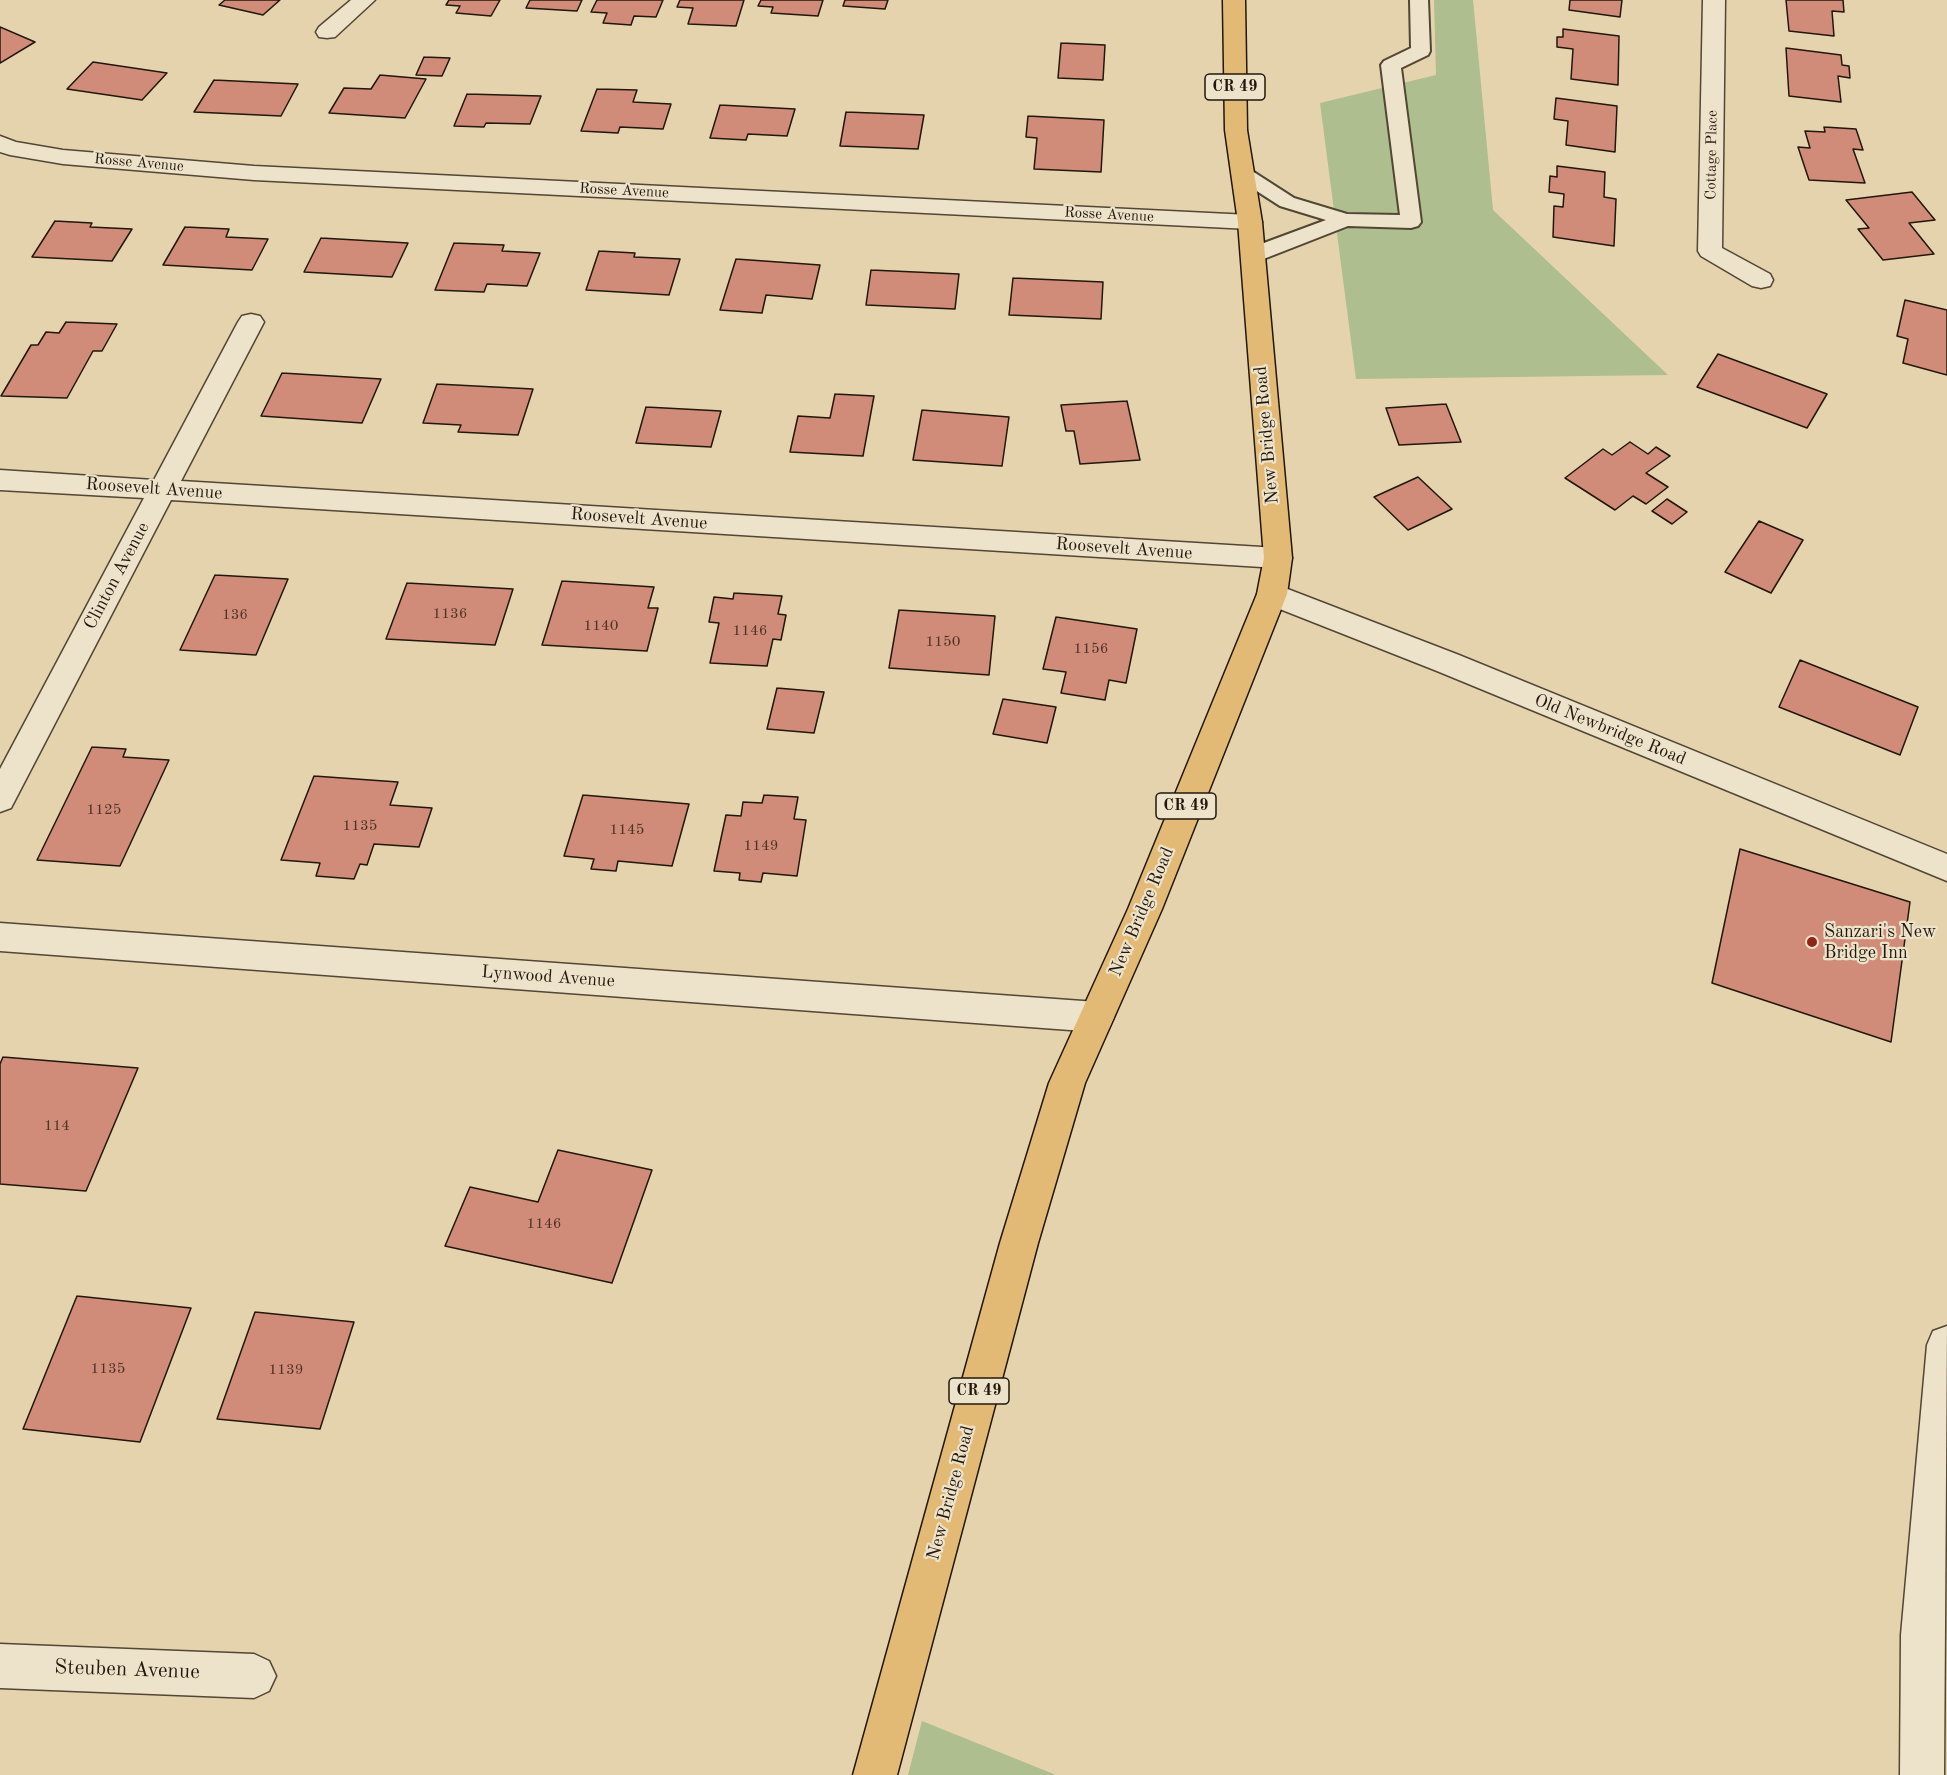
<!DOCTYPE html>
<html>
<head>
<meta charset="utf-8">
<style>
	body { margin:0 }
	canvas { display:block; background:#e4d3ad }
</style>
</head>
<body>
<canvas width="1947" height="1775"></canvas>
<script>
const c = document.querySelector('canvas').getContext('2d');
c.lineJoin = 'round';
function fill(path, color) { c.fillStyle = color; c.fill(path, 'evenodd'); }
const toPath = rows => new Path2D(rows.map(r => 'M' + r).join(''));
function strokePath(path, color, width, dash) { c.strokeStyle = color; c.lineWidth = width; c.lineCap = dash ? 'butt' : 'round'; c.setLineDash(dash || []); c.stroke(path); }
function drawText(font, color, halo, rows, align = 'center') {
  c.font = font + ' "Old Standard TT",serif'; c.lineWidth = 4.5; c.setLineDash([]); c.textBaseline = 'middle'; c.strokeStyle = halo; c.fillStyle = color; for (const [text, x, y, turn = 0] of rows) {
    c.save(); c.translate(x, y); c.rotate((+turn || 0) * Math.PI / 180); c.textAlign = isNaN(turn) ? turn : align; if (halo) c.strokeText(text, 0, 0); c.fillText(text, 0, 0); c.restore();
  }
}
const green = toPath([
	[1434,0,1473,0,1493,210,1668,375,1356,379,1320,103,1436,75],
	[922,1721,1056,1775,908,1775]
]);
const building = toPath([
	[225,0,280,0,263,15,219,5,225,0],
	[449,0,500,0,491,16,456,13,460,6,446,5,449,0],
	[530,0,582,0,577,11,526,8,530,0],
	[597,0,663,0,656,17,634,16,631,25,603,23,607,13,591,12,597,0],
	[680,0,744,0,736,26,688,24,693,8,677,7,680,0],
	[761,0,823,0,818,16,771,13,773,7,758,6,761,0],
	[845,0,888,0,885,9,843,6,845,0],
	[1570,0,1622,0,1620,17,1569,10,1570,0],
	[1786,0,1843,0,1844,12,1832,11,1834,36,1789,31,1786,0],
	[0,27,35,42,0,63,0,27],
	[1563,29,1619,36,1618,85,1571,79,1573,49,1557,47,1557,37,1563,37,1563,29],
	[1061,43,1105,45,1103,80,1058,78,1061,43],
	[1786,48,1841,55,1842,65,1849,66,1850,78,1838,76,1841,102,1789,96,1786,48],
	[424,57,450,58,442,76,416,75,424,57],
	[93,62,167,73,142,100,67,89,93,62],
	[380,75,426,79,405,118,329,113,344,88,371,89,380,75],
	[214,80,298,84,281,116,194,112,214,80],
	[597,89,637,90,633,102,671,104,663,129,620,127,618,133,581,131,597,89],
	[467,94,541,96,530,124,486,123,484,127,454,126,467,94],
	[1556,98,1617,106,1615,152,1566,145,1568,121,1554,119,1556,98],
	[720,105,795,109,787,136,748,134,746,140,710,138,720,105],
	[846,112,924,115,918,149,840,146,846,112],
	[1028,116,1104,120,1101,172,1034,169,1037,138,1026,137,1028,116],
	[1824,127,1856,129,1863,150,1853,149,1865,183,1809,180,1798,147,1810,148,1805,131,1825,132,1824,127],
	[1557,166,1605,172,1604,197,1616,199,1614,246,1553,237,1554,206,1563,207,1564,194,1549,192,1550,176,1557,177,1557,166],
	[1912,192,1935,220,1909,223,1934,254,1883,260,1858,229,1869,228,1846,200,1912,192],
	[55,221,92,223,90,227,132,229,112,261,32,257,55,221],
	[185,227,229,229,226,237,268,239,252,270,163,265,185,227],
	[321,238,408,243,392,277,304,272,321,238],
	[454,243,504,245,502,251,540,253,527,286,487,284,484,292,435,290,454,243],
	[599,251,635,253,634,257,680,259,669,295,586,290,599,251],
	[736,259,820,265,812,299,766,295,762,313,720,310,736,259],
	[871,270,959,274,955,309,866,305,871,270],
	[1013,278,1103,282,1101,319,1009,315,1013,278],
	[1905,300,1947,310,1947,375,1903,363,1908,339,1897,336,1905,300],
	[66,322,117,324,102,351,93,351,67,398,1,396,31,345,38,345,46,332,59,333,66,322],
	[1718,354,1827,394,1807,428,1697,387,1718,354],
	[282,373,381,379,362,423,261,416,282,373],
	[437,384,533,389,518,435,458,432,461,425,423,423,437,384],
	[835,394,874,396,863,456,790,452,798,416,830,418,835,394],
	[1127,401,1140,460,1080,464,1074,431,1066,431,1061,405,1127,401],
	[1446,404,1461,442,1399,445,1386,408,1446,404],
	[646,407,721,411,711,447,636,443,646,407],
	[922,410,1009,417,1002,466,913,460,922,410],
	[1630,442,1648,454,1656,447,1670,456,1646,473,1668,487,1646,504,1633,496,1615,510,1565,478,1603,449,1612,455,1630,442],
	[1418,477,1452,509,1408,530,1374,497,1418,477],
	[1667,499,1687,512,1672,524,1652,511,1667,499],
	[1759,521,1803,540,1771,593,1725,572,1759,521],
	[215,575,288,579,256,655,180,650,215,575],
	[562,581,654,587,648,608,658,608,647,651,542,645,562,581],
	[407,583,513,589,495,645,386,639,407,583],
	[734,593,782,596,778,614,786,615,781,640,773,639,767,666,710,663,719,623,709,622,714,597,733,599,734,593],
	[899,610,995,616,989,675,889,668,899,610],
	[1056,617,1137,629,1126,683,1109,680,1105,700,1061,693,1066,672,1043,669,1056,617],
	[1800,660,1918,707,1900,755,1779,707,1800,660],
	[777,688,824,692,814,733,767,729,777,688],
	[1003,699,1056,707,1047,743,993,734,1003,699],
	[92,747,126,749,123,757,169,760,120,866,37,860,92,747],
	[314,776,398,782,390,805,432,808,419,847,374,844,367,865,360,864,354,879,316,876,320,863,281,860,314,776],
	[583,795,689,804,672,866,618,861,616,871,591,869,594,859,564,856,583,795],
	[764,795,798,797,794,819,806,820,797,876,763,873,761,882,739,880,740,873,714,871,726,815,741,816,743,802,762,803,764,795],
	[1740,849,1910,902,1891,1042,1712,983,1740,849],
	[3,1057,138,1068,86,1191,0,1184,0,1064,3,1057],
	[558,1150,652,1170,612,1283,445,1246,470,1187,538,1202,558,1150],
	[77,1296,191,1308,140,1442,23,1429,77,1296],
	[255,1312,354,1322,320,1429,217,1419,255,1312]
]);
const lane = toPath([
	[1410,0,1428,0,1430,51,1428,55,1401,68,1421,222,1418,226,1411,228,1348,226,1261,260,1253,262,1245,260,1242,255,1245,250,1326,220,1280,206,1235,177,1232,173,1235,169,1249,169,1294,198,1347,214,1400,215,1381,65,1384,61,1411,48,1410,0]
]);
const street = toPath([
	[351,0,375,0,335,37,327,38,319,37,316,32,319,27,351,0],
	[1703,0,1725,0,1722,248,1770,274,1773,280,1770,286,1761,288,1752,286,1701,256,1698,251,1703,0],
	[0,136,16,142,63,150,254,166,1250,215,1259,217,1262,222,1259,227,1250,229,254,180,63,164,10,155,0,152,0,136],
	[251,314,260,316,264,322,181,481,1278,548,1288,551,1292,558,1288,565,1278,568,171,500,11,808,0,812,0,769,144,498,0,490,0,470,154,480,238,322,242,316,251,314],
	[1272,583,1459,655,1947,854,1947,881,1437,671,1262,602,1257,594,1262,586,1272,583],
	[0,923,1097,1002,1109,1006,1114,1017,1109,1028,1097,1032,0,951,0,923],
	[1947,1326,1944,1775,1900,1775,1901,1635,1927,1345,1933,1331,1947,1326],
	[0,1644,254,1654,269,1661,276,1676,269,1691,254,1698,0,1688,0,1644]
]);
const primary = toPath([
	[1223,0,1245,0,1247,130,1262,222,1292,558,1287,594,1162,909,1085,1083,1038,1243,897,1775,853,1775,1000,1243,1049,1083,1128,909,1257,594,1264,558,1238,222,1225,130,1223,0]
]);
const markers = [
	[1812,942,6,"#8f2418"]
];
const farStreetnames = [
	["Cottage Place",1712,155,-89],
	["Rosse Avenue",139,163,5],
	["Rosse Avenue",624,191,3],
	["Rosse Avenue",1109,215,3]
];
const numberNames = [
	["1136",450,614],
	["136",235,615],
	["1140",601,626],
	["1146",750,631],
	["1150",943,642],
	["1156",1091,649],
	["1125",104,810],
	["1135",360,826],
	["1145",627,830],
	["1149",761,846],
	["114",57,1126],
	["1146",544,1224],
	["1135",108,1369],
	["1139",286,1370]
];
const shields = [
	[1235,87,60],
	[1186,806,60],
	[979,1391,60]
];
const shieldNames = [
	["CR 49",1235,87],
	["CR 49",1186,806],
	["CR 49",979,1391]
];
const streetNames = [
	["New Bridge Road",1267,435,-95],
	["Roosevelt Avenue",154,489,4],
	["Roosevelt Avenue",639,519,4],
	["Roosevelt Avenue",1124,549,4],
	["Clinton Avenue",117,576,-62],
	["Old Newbridge Road",1610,730,22],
	["New Bridge Road",1142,912,-67],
	["Lynwood Avenue",548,977,4],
	["New Bridge Road",951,1493,-75]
];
const poiNames = [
	["Sanzari's New",1824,932],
	["Bridge Inn",1824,953]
];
const nearStreetnames = [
	["Steuben Avenue",127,1670,2]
];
fill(green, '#aebe8f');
fill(building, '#d08c79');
strokePath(building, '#22170c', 1.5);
strokePath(lane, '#524634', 4);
strokePath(street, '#524634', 3);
strokePath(primary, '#22170c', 3);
fill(lane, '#ede2ca');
fill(street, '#ede2ca');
fill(primary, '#e2ba76');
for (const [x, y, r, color] of markers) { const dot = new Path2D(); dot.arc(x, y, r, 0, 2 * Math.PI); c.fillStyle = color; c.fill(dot); strokePath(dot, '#ede2ca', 2); }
drawText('15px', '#22170c', '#ede2ca', farStreetnames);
drawText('15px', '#4e3427', null, numberNames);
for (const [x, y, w] of shields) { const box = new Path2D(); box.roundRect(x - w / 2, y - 13, w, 26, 4.5); c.fillStyle = '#ede2ca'; c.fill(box); strokePath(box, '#22170c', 1.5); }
drawText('bold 16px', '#22170c', null, shieldNames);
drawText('18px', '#22170c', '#ede2ca', streetNames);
drawText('18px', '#22170c', '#ede2ca', poiNames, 'left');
drawText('21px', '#22170c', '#ede2ca', nearStreetnames);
</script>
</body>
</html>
